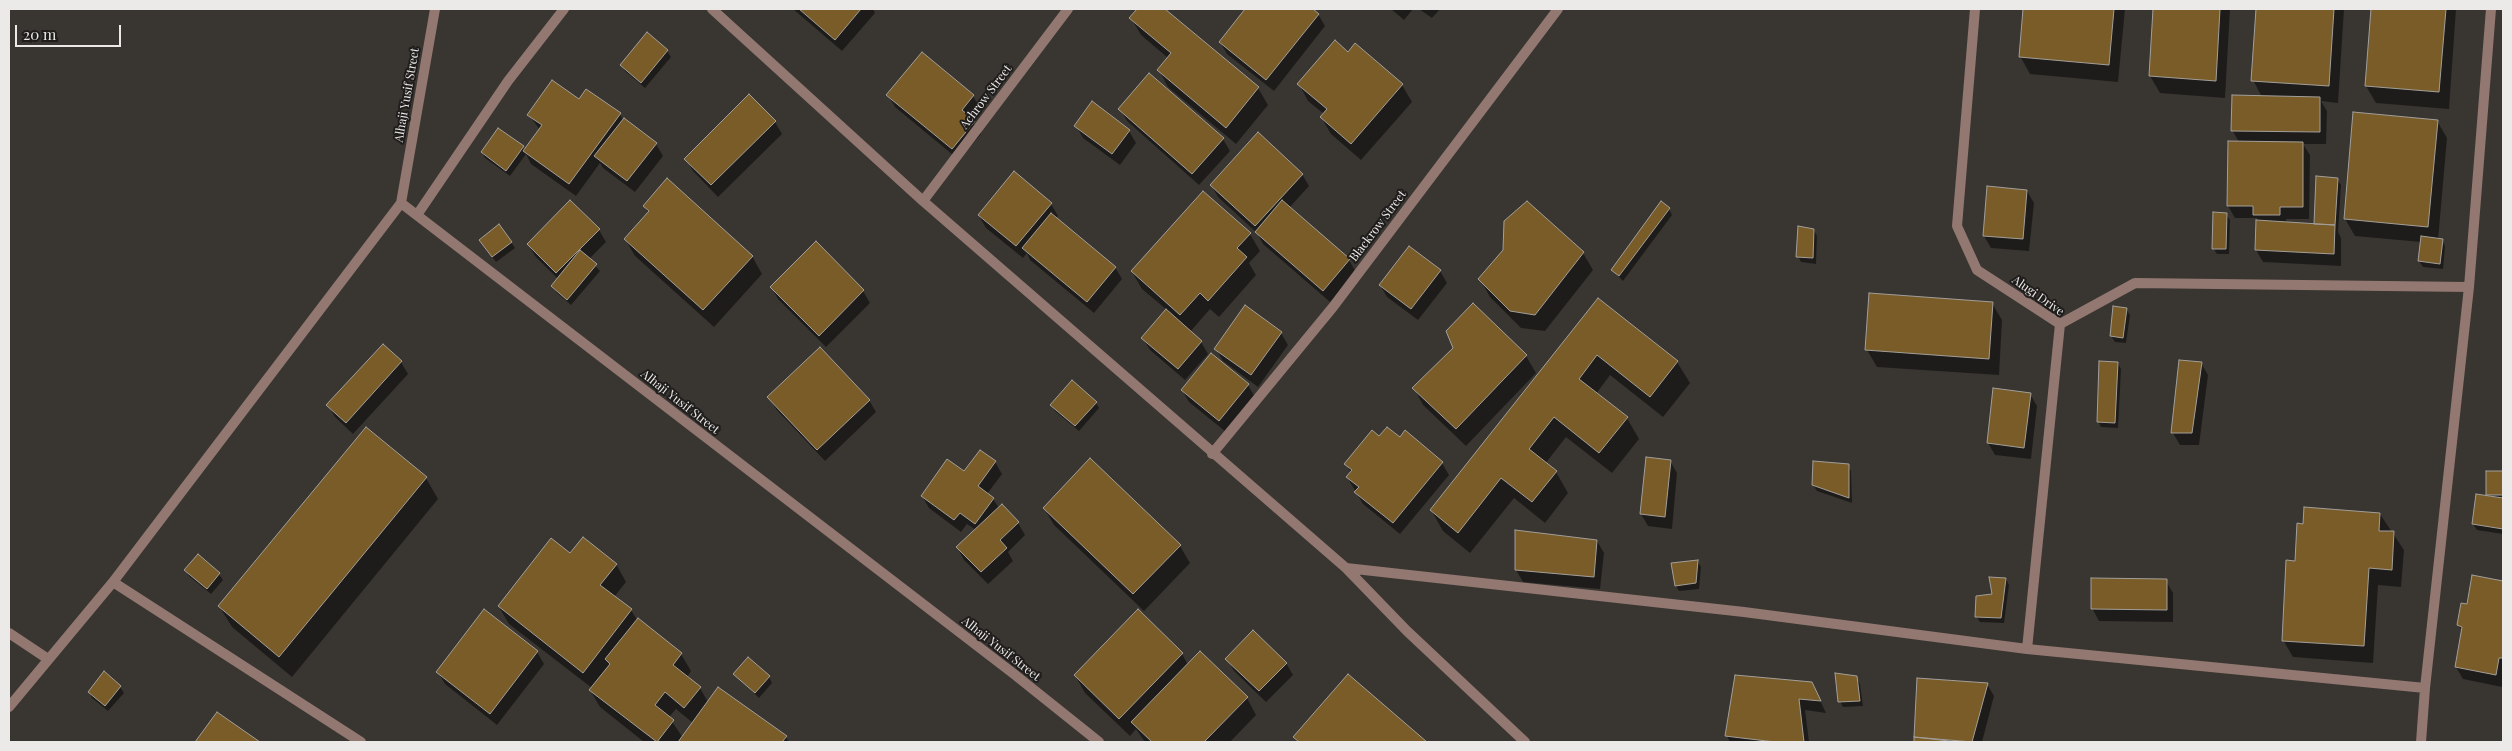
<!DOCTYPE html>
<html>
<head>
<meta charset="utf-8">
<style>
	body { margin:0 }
	#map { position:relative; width:2512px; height:751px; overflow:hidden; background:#393632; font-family:"Playfair Display",serif }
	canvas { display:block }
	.frame { position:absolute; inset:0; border:10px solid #eceae8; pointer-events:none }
	.scale { position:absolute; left:15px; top:25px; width:106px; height:22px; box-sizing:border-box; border:2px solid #eceae8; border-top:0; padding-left:6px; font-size:15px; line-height:18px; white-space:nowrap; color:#eceae8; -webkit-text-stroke:4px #1f1d1c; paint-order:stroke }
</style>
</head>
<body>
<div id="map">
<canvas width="2512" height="751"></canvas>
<div class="frame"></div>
<div class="scale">20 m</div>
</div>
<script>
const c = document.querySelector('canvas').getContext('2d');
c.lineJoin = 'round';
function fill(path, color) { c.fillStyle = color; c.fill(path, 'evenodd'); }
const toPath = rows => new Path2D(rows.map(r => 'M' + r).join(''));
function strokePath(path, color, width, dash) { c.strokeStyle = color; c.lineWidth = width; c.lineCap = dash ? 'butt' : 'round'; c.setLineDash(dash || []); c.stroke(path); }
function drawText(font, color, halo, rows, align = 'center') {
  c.font = font + ' "Playfair Display",serif'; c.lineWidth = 4; c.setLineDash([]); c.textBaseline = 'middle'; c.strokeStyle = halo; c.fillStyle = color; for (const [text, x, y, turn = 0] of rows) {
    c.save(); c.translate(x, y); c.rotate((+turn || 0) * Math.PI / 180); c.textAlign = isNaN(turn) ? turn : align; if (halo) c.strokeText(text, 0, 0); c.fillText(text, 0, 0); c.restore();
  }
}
const shadow = toPath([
	[793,9,873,9,875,13,842,51],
	[1139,9,1164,9,1258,88,1268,105,1236,144,1168,87,1159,70,1168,58,1141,35,1131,18],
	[1247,9,1311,9,1318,14,1325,26,1274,91,1227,54,1220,42],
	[1391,9,1413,9,1404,20],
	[1419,9,1440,9,1432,18],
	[2024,9,2125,9,2118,82,2030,74,2020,56],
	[2155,9,2230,9,2225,98,2160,93,2150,76],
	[2257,9,2344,9,2338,103,2321,101,2327,111,2326,144,2303,144,2310,155,2309,219,2286,219,2287,223,2315,225,2337,179,2341,185,2338,232,2341,238,2341,266,2263,262,2256,250,2259,222,2257,218,2235,218,2228,206,2239,142,2232,130,2262,97,2253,80],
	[2372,9,2456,9,2449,109,2376,103,2366,86],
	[667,51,671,57,645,88,625,71,621,65],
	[1348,53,1402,85,1412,102,1361,160,1331,134,1321,117,1324,114,1308,101,1299,84],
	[888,95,973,96,980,108,971,119,981,134,959,160,895,107],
	[1093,103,1129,131,1136,143,1120,165,1083,138,1076,126],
	[1120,109,1223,139,1230,151,1199,185,1127,121],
	[620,114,623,121,656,144,663,156,635,192,603,168,600,163,576,196,531,164,526,154,510,176,485,158,482,152,499,129,525,150,540,130,529,115],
	[2437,121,2447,138,2438,240,2442,240,2445,246,2443,269,2423,267,2419,261,2421,242,2355,236,2345,219],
	[775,122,782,134,718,197,693,171,686,159],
	[1302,174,1309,186,1289,208,1349,260,1356,272,1330,302,1263,244,1257,233,1218,197,1211,185],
	[2027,191,2034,203,2029,251,1991,248,1984,236],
	[1051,204,1058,216,1056,218,1115,267,1122,279,1094,313,1030,260,1027,253,1023,258,986,228,979,216],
	[644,206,752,256,762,274,714,327,635,256,625,239,649,214],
	[1669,209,1672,215,1623,281,1612,270],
	[2226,214,2230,220,2229,254,2217,254,2213,248],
	[599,230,606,242,589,259,600,271,571,305,556,292,552,286,558,279,535,256,528,244],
	[1814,230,1817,236,1816,264,1801,262,1798,256],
	[1250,234,1260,251,1249,263,1256,275,1219,317,1210,309,1190,332,1201,342,1208,354,1185,380,1150,350,1143,338,1167,310,1142,289,1132,272],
	[511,242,515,248,496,262,484,246],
	[816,243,863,291,870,303,826,347,778,299,771,287],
	[1505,250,1583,253,1593,270,1545,331,1521,328,1490,297,1480,279],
	[1440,271,1447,283,1418,320,1387,297,1380,285],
	[1598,299,1677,362,1690,383,1663,417,1610,375,1596,394,1627,418,1639,439,1612,473,1566,437,1545,464,1556,472,1568,493,1545,523,1514,498,1470,553,1443,531,1431,510],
	[1992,303,2002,320,1999,375,1877,367,1867,350],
	[1473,305,1526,356,1536,373,1466,446,1423,405,1414,388,1454,348],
	[2126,309,2130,315,2126,343,2115,342,2111,336],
	[1281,333,1288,345,1258,387,1223,361,1216,349],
	[383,345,401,362,408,374,353,434,335,417,328,405],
	[1211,355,1248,385,1255,397,1226,432,1189,402,1182,390],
	[2118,363,2121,369,2118,428,2101,427,2098,421],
	[2201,363,2208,375,2199,445,2180,445,2173,433],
	[2030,394,2037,406,2031,459,1995,455,1988,443],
	[769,397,869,400,876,412,825,461,776,409],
	[1096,403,1099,408,1079,431,1055,411,1052,405],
	[1380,438,1400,438,1442,463,1449,475,1400,534,1363,504,1347,477,1351,473,1346,464],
	[1670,461,1677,473,1672,529,1648,526,1641,514],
	[995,462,1002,474,987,494,993,499,999,508,1002,506,1018,523,1025,535,1008,552,1013,561,988,584,964,560,957,547,976,530,967,524,961,532,929,508,922,496,965,473],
	[1848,465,1851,471,1852,503,1817,491,1813,485],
	[2487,472,2503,472,2503,534,2477,530,2473,524,2488,497],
	[426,478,438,499,292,677,232,627,219,606],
	[1044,508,1180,546,1190,563,1144,611,1054,525],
	[2380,514,2404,550,2401,587,2378,585,2373,663,2293,657,2283,640,2304,525],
	[1597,541,1604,553,1600,589,1523,582,1516,570],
	[571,554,616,564,626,582,614,597,631,610,637,620,681,654,691,671,687,677,700,688,708,702,786,737,789,742,644,742,600,707,590,690,592,688,509,624,499,607],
	[676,709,693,723,683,738,669,717],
	[1697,561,1701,567,1699,589,1679,591,1676,586],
	[186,570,219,574,223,580,211,594,189,576],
	[2473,576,2503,582,2502,687,2463,679,2456,667,2463,632,2458,625,2468,605],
	[2006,579,2009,585,2004,623,1980,622,1976,616],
	[2166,581,2173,593,2173,622,2099,621,2092,608],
	[537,652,544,664,497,725,445,684,438,672],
	[1182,654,1188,665,1247,698,1256,715,1230,742,1145,742,1136,729,1130,736,1085,693,1075,675],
	[1227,659,1286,663,1293,675,1266,702,1234,671],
	[104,673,120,687,124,693,108,711,92,698,89,692],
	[735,674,769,677,772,683,759,698],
	[1348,676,1425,742,1297,742,1294,737],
	[1736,676,1818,696,1826,713,1805,710,1809,742,1730,742,1727,736],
	[1856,678,1860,684,1863,706,1843,707,1840,701],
	[1987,684,1994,696,1982,742,1915,742,1916,737],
	[217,713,258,742,197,742]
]);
const building = toPath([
	[799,9,861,9,835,40,799,9],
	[1137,9,1165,9,1259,87,1226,128,1157,70,1171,53,1129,18,1137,9],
	[1245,9,1313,9,1319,14,1266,80,1219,42,1245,9],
	[2023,9,2114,9,2109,65,2019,57,2023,9],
	[2153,9,2220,9,2216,81,2149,76,2153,9],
	[2256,9,2334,9,2329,86,2251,81,2256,9],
	[2371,9,2446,9,2439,92,2365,86,2371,9],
	[647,32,668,50,641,83,620,65,647,32],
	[1335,40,1348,52,1355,43,1403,84,1351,144,1320,117,1327,109,1297,84,1335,40],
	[922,52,974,95,962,110,975,121,952,149,886,95,922,52],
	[1149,73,1224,138,1192,174,1118,109,1149,73],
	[552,80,579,99,586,89,621,113,569,184,523,151,542,125,527,115,552,80],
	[749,94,776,121,711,185,684,159,749,94],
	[2232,95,2320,97,2320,132,2231,131,2232,95],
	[1092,101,1130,130,1112,154,1074,126,1092,101],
	[2353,112,2438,120,2428,227,2344,219,2353,112],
	[624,118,657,143,627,181,594,156,624,118],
	[498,128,524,146,506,171,481,152,498,128],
	[1258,132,1303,174,1255,226,1210,185,1258,132],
	[2228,141,2303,142,2303,207,2280,207,2280,215,2253,215,2253,206,2227,206,2228,141],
	[1014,171,1052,203,1016,246,978,215,1014,171],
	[2316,176,2338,178,2335,225,2314,224,2316,176],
	[667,178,753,256,703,310,624,239,649,211,643,206,667,178],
	[1987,186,2027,190,2023,239,1983,236,1987,186],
	[1203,191,1251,233,1237,248,1247,257,1208,301,1200,293,1180,315,1131,271,1203,191],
	[570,200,600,229,556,273,527,244,570,200],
	[1282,200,1350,259,1323,291,1255,232,1282,200],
	[1527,201,1584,252,1535,315,1510,311,1478,279,1503,250,1504,221,1527,201],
	[1661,201,1670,208,1619,276,1611,270,1661,201],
	[2213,212,2227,213,2226,249,2212,249,2213,212],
	[1051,213,1116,267,1087,302,1022,248,1051,213],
	[2256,220,2335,225,2334,254,2255,250,2256,220],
	[499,224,512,242,492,257,479,240,499,224],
	[1798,226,1814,229,1813,258,1796,257,1798,226],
	[2421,236,2443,239,2440,264,2418,261,2421,236],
	[816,241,864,290,819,336,770,287,816,241],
	[1409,246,1441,270,1411,309,1379,285,1409,246],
	[580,250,597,264,567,300,551,286,580,250],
	[1869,293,1993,302,1989,359,1865,350,1869,293],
	[1598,298,1678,361,1650,397,1597,355,1579,379,1628,417,1599,453,1554,417,1529,449,1557,471,1532,502,1501,478,1458,533,1430,510,1598,298],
	[1473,303,1527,355,1456,429,1412,388,1453,348,1446,331,1473,303],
	[1245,305,1282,332,1251,375,1214,349,1245,305],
	[2113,306,2127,308,2123,338,2110,336,2113,306],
	[1166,309,1202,341,1178,369,1141,338,1166,309],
	[383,344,402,361,346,423,326,405,383,344],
	[820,347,870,400,817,450,767,397,820,347],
	[1211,353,1249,384,1219,421,1181,390,1211,353],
	[2179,360,2202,362,2192,433,2171,433,2179,360],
	[2099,361,2118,362,2115,423,2097,422,2099,361],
	[1072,380,1097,402,1075,426,1050,405,1072,380],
	[1993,388,2031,393,2024,448,1987,443,1993,388],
	[366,427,427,477,279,657,218,606,366,427],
	[1387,427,1400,437,1405,430,1443,462,1393,523,1354,492,1359,487,1346,477,1352,470,1344,464,1372,430,1379,436,1387,427],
	[980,450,996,461,978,486,994,498,975,524,960,513,954,520,921,496,947,459,964,471,980,450],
	[1646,457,1671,460,1665,517,1640,514,1646,457],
	[1090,458,1181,545,1133,594,1043,508,1090,458],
	[1813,461,1849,464,1849,498,1812,485,1813,461],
	[2486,471,2503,471,2503,495,2486,495,2486,471],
	[2476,494,2503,498,2503,529,2472,524,2476,494],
	[1002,504,1019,522,1000,540,1007,548,981,572,956,547,1002,504],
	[2304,507,2380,513,2379,531,2394,531,2392,570,2369,568,2364,646,2282,641,2286,560,2295,561,2297,523,2303,524,2304,507],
	[1515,530,1597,540,1594,577,1515,570,1515,530],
	[583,537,617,564,600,585,632,609,583,673,498,606,551,538,570,553,583,537],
	[198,554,220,573,207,589,184,570,198,554],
	[1698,560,1696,583,1675,586,1671,563,1698,560],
	[2472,575,2503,581,2503,658,2499,658,2496,675,2455,667,2462,627,2457,625,2461,603,2467,604,2472,575],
	[1989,577,2006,578,2001,618,1975,617,1976,596,1992,594,1989,577],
	[2091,578,2167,579,2167,610,2091,609,2091,578],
	[484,609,538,651,490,714,436,672,484,609],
	[1138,609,1183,653,1119,719,1074,675,1138,609],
	[638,618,682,653,673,665,701,687,684,708,665,692,655,705,674,720,657,742,589,690,610,664,605,659,638,618],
	[1253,630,1287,663,1259,691,1225,659,1253,630],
	[1200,651,1248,697,1204,742,1152,742,1131,722,1200,651],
	[748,657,770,676,755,693,733,674,748,657],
	[104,671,121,686,105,706,88,692,104,671],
	[1835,673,1857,676,1860,701,1838,702,1835,673],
	[1348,674,1427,742,1299,742,1293,737,1348,674],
	[1735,675,1812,682,1821,701,1799,699,1804,742,1775,742,1725,736,1735,675],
	[1917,678,1988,683,1972,742,1914,737,1917,678],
	[718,687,787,736,782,742,678,742,718,687],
	[217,712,260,742,195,742,217,712],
	[1914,737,1958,742,1914,742,1914,737]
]);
const minor = toPath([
	[435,9,401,203,1014,674,1099,742],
	[712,9,923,201,1346,568,1407,631,1525,742],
	[1975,9,1957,226,1977,270,2060,324,2027,649],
	[923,201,1068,9],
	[417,215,508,81,564,9],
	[2060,324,2135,283,2469,287],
	[1212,454,1333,307,1558,9],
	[1346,568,1744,612,2027,649,2425,688],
	[9,633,48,659],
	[9,707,113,582],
	[361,742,113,582,401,203],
	[2421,742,2425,688,2469,287,2491,9]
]);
const streetNames = [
	["Alhaji Yusif Street",407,95,-80],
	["Achrow Street",986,97,-53],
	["Blackrow Street",1378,226,-53],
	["Alugi Drive",2038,296,35],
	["Alhaji Yusif Street",680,402,38],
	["Alhaji Yusif Street",1001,649,38]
];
fill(shadow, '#0007');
fill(building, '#7a5c28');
strokePath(building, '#a29f9a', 1);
strokePath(minor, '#937871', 10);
drawText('12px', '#eceae8', '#1f1d1c', streetNames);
</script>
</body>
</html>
